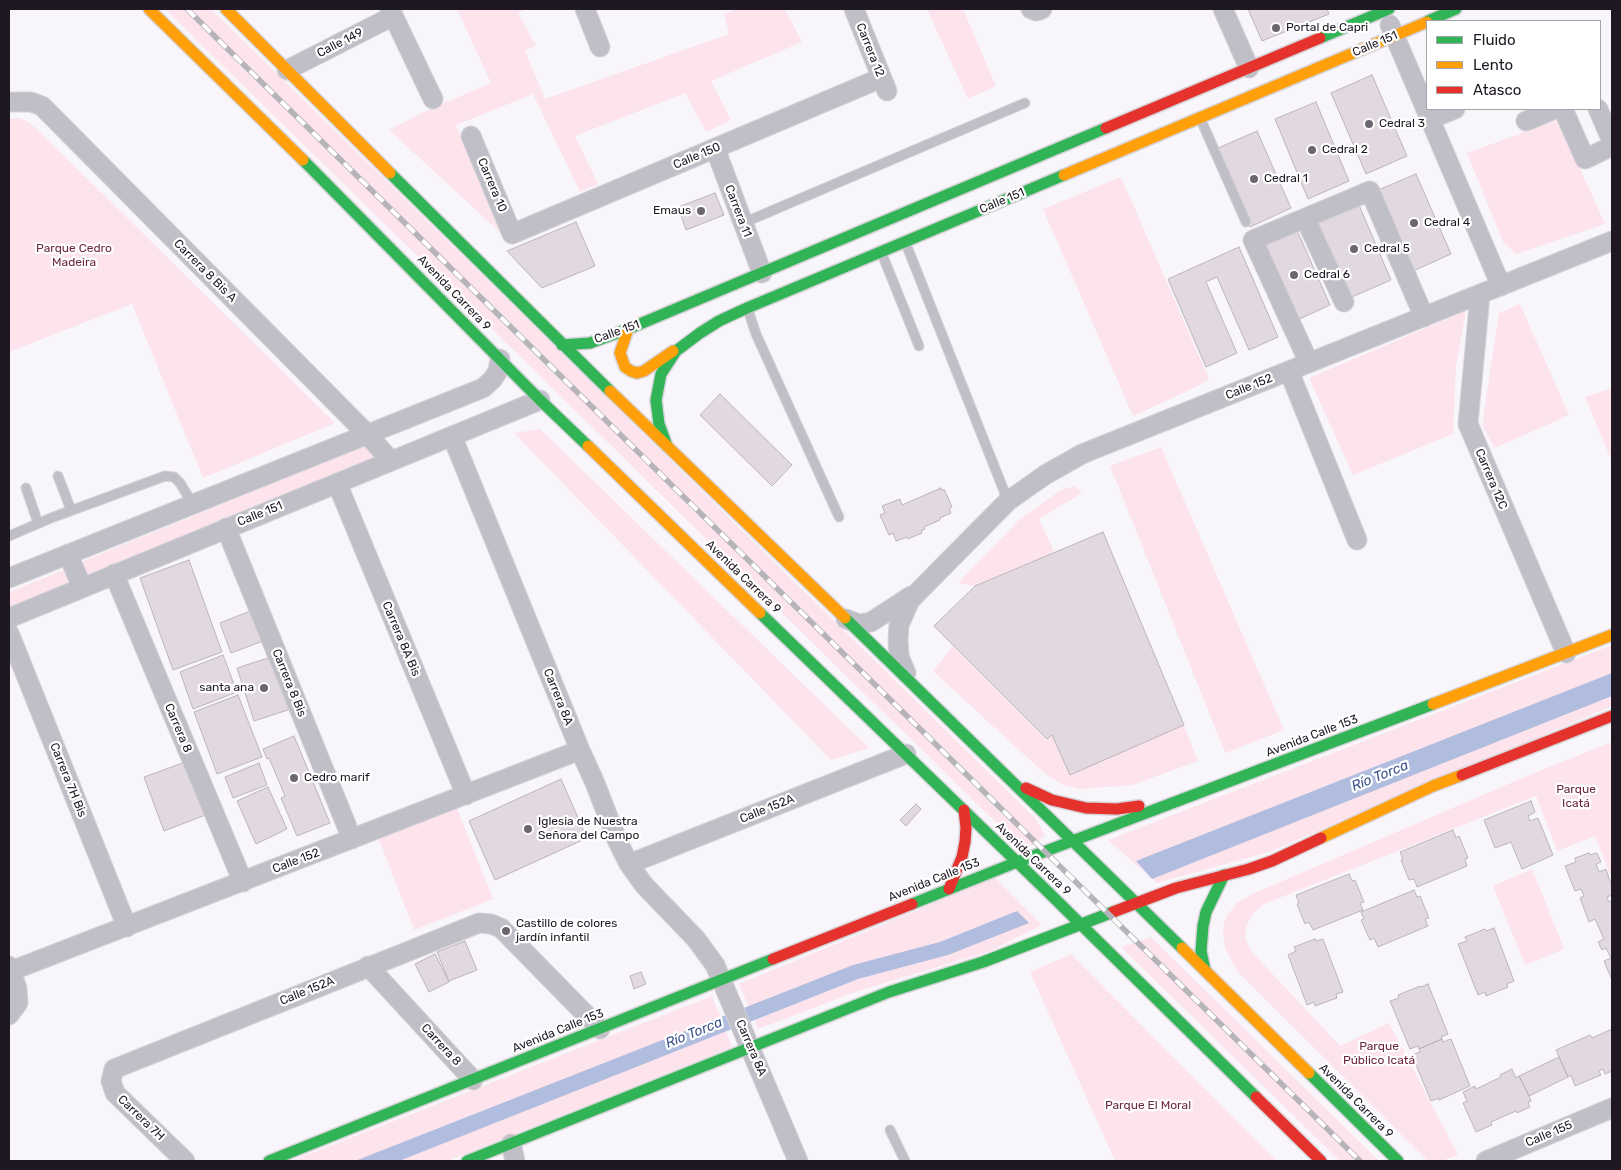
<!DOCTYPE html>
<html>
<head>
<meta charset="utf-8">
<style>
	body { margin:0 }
	#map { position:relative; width:1621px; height:1170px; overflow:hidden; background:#f9f6fb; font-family:Rubik,sans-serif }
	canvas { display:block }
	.frame { position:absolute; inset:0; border:10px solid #1f1823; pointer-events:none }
	.legend { position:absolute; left:1426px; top:20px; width:175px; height:90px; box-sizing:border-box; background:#fff; border:1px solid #a5a3a7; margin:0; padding:6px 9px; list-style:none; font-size:15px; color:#1f1823 }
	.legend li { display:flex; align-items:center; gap:10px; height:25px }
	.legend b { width:25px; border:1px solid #a5a3a7 }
</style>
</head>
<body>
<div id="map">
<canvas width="1621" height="1170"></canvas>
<div class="frame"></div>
<ul class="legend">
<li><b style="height:6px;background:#30b455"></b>Fluido</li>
<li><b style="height:6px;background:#ff9f0a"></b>Lento</li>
<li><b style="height:6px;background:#e5322d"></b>Atasco</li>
</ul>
</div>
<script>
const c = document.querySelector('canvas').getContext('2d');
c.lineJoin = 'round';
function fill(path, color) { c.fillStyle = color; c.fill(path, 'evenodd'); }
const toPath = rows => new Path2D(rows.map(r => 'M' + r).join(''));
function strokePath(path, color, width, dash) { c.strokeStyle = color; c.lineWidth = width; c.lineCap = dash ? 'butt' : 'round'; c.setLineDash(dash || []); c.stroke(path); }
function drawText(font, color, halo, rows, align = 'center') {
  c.font = font + ' Rubik,sans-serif'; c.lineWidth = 4.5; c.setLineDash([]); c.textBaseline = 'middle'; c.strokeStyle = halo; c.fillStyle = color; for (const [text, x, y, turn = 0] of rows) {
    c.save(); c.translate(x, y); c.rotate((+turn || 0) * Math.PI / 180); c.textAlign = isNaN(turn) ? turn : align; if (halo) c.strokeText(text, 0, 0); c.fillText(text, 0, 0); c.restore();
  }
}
const green = toPath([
	[165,9,211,9,1036,819,1045,835,1036,844,1022,848],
	[457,9,527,9,518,13,536,46,525,50,545,99,729,34,724,14,737,9,785,9,802,42,711,81,731,120,706,132,685,93,575,136,598,184,580,192,533,94,456,125,501,233,389,130,428,110,491,83],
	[927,9,963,9,996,86,968,99],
	[19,118,28,122,38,130,335,423,203,478,132,304,9,352,9,119],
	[1558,120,1605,224,1516,254,1503,242,1467,153],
	[1121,177,1209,379,1196,387,1133,416,1043,209],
	[1520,304,1569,415,1495,448,1483,427,1484,411,1499,313],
	[1466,311,1456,365,1453,434,1353,475,1309,378],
	[1612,388,1612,462,1585,397],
	[540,429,869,748,831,760,514,433],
	[367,445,379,458,85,580,76,564],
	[1161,447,1284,730,1225,753,1110,466],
	[1075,486,1082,493,1039,519,1054,552,975,586,958,583,1020,519,1061,490],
	[64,570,71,587,9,612,9,592],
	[1612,645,1612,706,1269,852,1157,883,1108,840],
	[953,646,1046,739,1052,735,1070,775,1184,725,1198,761,1132,785,1081,789,1063,785,1048,776,1032,762,933,671],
	[1612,742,1612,879,1595,836,1557,851,1536,796,1264,904,1253,913,1247,925,1245,938,1251,951,1340,1046,1389,1023,1458,1155,1441,1161,1428,1161,1237,971,1225,948,1223,928,1226,917,1237,903,1252,894,1527,776],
	[456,806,493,899,414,930,378,837],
	[1532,869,1564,949,1525,965,1493,886],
	[995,878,1042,925,990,951,858,991,758,1029,739,984],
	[1151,937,1379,1161,1340,1161,1121,947],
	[1071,954,1277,1161,1115,1161,1030,972],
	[712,996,732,1047,447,1161,292,1161]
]);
const water = toPath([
	[1612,673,1612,696,1152,879,1136,861],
	[1017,911,1029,923,948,955,858,979,399,1161,355,1161,853,965,940,942]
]);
const building = toPath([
	[1248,9,1327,9,1329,14,1262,41,1248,9],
	[1372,75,1407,156,1366,174,1331,93,1372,75],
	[1316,102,1349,181,1308,199,1275,119,1316,102],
	[1257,131,1291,208,1250,227,1216,149,1257,131],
	[1416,174,1451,254,1411,272,1376,191,1416,174],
	[715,193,724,215,686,230,678,207,715,193],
	[1356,198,1391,280,1352,297,1316,218,1356,198],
	[576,222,595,266,542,288,507,251,576,222],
	[1296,228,1330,305,1293,322,1258,245,1296,228],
	[1239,247,1278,337,1249,350,1217,277,1206,282,1237,353,1206,367,1168,279,1239,247],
	[720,394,792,465,772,486,700,415,720,394],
	[941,488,942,491,944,489,952,507,949,509,951,513,940,518,940,520,924,527,925,529,921,531,922,533,908,539,907,537,896,541,893,533,889,535,880,515,885,513,882,506,900,499,902,505,941,488],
	[1103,532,1184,725,1070,775,1052,735,1047,739,934,626,975,586,1103,532],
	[189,560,222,652,173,670,140,578,189,560],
	[255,609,266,640,231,653,220,623,255,609],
	[223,655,237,692,193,709,180,672,223,655],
	[274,656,291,709,254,721,237,668,274,656],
	[238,695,262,757,217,774,194,712,238,695],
	[294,736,330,823,297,836,281,798,285,796,269,758,267,759,263,749,294,736],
	[188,761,208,814,164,831,144,777,188,761],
	[259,763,267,785,233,798,225,777,259,763],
	[561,779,587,838,495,880,469,821,561,779],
	[268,787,287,829,256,844,237,801,268,787],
	[1531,801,1535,812,1528,816,1530,821,1538,818,1553,855,1522,869,1511,842,1495,848,1484,820,1531,801],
	[916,804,921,809,906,826,900,820,916,804],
	[1453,830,1456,838,1459,836,1468,858,1465,859,1467,866,1417,887,1414,879,1409,880,1401,860,1403,859,1400,852,1453,830],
	[1589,853,1590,855,1597,853,1601,862,1596,864,1599,872,1606,869,1612,887,1612,895,1607,897,1609,902,1612,901,1612,980,1604,961,1611,958,1606,948,1602,950,1598,942,1604,939,1595,919,1589,922,1580,898,1584,896,1581,889,1575,891,1565,866,1576,862,1575,858,1589,853],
	[1349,874,1352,881,1355,880,1364,902,1360,903,1363,910,1313,930,1309,922,1305,924,1297,904,1299,903,1296,895,1349,874],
	[1414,890,1417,897,1420,896,1429,918,1425,919,1428,926,1378,947,1374,938,1370,940,1361,920,1364,919,1361,912,1414,890],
	[1494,928,1514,981,1507,984,1508,987,1486,996,1485,992,1478,995,1458,944,1467,941,1465,937,1485,929,1486,931,1494,928],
	[1315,939,1316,941,1323,939,1343,992,1336,994,1337,998,1315,1006,1314,1002,1307,1005,1288,955,1296,951,1294,947,1315,939],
	[465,941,477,970,449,981,437,952,465,941],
	[435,954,449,982,429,992,415,964,435,954],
	[641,972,646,984,634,989,630,976,641,972],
	[1428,984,1448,1034,1441,1037,1442,1039,1419,1049,1418,1046,1410,1049,1390,1001,1399,998,1398,995,1420,986,1421,987,1428,984],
	[1612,1029,1612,1071,1605,1074,1603,1069,1599,1071,1601,1075,1575,1086,1571,1075,1568,1077,1556,1050,1590,1035,1592,1038,1612,1029],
	[1442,1039,1443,1042,1451,1039,1470,1086,1439,1100,1439,1098,1431,1101,1412,1055,1420,1052,1419,1049,1442,1039],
	[1559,1057,1568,1077,1529,1096,1519,1076,1559,1057],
	[1512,1069,1516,1078,1519,1076,1529,1096,1531,1101,1528,1102,1530,1107,1517,1113,1516,1111,1491,1122,1492,1125,1476,1132,1463,1103,1467,1101,1463,1092,1475,1086,1476,1089,1501,1077,1500,1075,1512,1069]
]);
const lane = toPath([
	[1201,120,1246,222],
	[743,223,1025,103],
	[906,244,1008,501],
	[882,254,919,346],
	[748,310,756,334,839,517],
	[58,476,71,510],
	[26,488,38,523],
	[9,536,51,518,165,476,174,477,180,483,193,504],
	[890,1130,905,1161]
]);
const street = toPath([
	[390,9,433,99],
	[585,9,600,47],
	[854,9,887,91],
	[1031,9,1036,11,1042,9],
	[1223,9,1249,68],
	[1390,25,1501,286],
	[287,70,393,16],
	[9,102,31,102,42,106,367,434,391,461],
	[1563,109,1585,159,1612,146],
	[1598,109,1612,141],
	[1430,119,1455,109],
	[1526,121,1555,109],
	[471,136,512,234,881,78],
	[715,148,762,273],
	[1305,218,1344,302],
	[1480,295,1468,424,1566,653],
	[1309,363,1253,240,1370,191,1424,317],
	[1289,371,1357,540],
	[452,436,580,750,595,783,617,840,629,864,644,885,696,939,715,965,798,1161],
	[337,483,466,795],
	[226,528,352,839],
	[68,554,82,587],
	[114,574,243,882],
	[9,578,483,388,492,380,498,371,500,359],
	[9,618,540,400],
	[846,619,859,624,871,622,911,596],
	[9,633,127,927],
	[906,673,899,656,898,639,899,625,910,600,1008,501,1045,475,1082,454,1612,241],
	[629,864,906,754],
	[9,966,17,988,18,1003,9,1015],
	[368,966,473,1080],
	[11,971,580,750],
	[511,1144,515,1161],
	[185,1161,115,1093,111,1081,114,1069,479,923,491,924,501,928,600,1029],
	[1486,1161,1612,1108]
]);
const fast = toPath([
	[1428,21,1456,9],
	[1320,38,1389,9],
	[303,160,540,400,588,446],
	[390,173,610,391],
	[562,345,590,343,628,329,1106,128],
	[667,446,659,424,656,400,661,374,676,351,700,333,719,321,747,308,1064,175],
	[760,613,1047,891,1256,1097],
	[845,618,1182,948],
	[912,904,1017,862,1433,704],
	[1205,970,1201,951,1203,926,1206,912,1224,875],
	[1309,1073,1398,1161],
	[269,1161,773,959],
	[467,1161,889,992,983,962,1113,912]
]);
const slow = toPath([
	[149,9,303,160],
	[226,9,390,173],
	[1064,175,1427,22],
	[628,329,620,353,625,367,631,371,637,373,644,371,673,351],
	[610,391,845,618],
	[588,446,760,613],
	[1433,704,1612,635],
	[1321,838,1433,786,1462,775],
	[1182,948,1309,1073]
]);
const jam = toPath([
	[1106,128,1320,38],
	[1462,775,1612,716],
	[1026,788,1052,800,1086,808,1117,809,1139,806],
	[949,889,962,857,965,842,966,828,964,810],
	[1113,912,1176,888,1249,869,1272,861,1321,838],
	[773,959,912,904],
	[1256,1097,1321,1161]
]);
const rail = toPath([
	[187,9,1360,1161]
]);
const markers = [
	[1276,28,5,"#6b666f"],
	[1369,124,5,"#6b666f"],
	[1312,150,5,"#6b666f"],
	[1254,179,5,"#6b666f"],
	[701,211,5,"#6b666f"],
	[1414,223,5,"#6b666f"],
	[1354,249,5,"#6b666f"],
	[1294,275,5,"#6b666f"],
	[264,688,5,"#6b666f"],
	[294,778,5,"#6b666f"],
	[528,829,5,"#6b666f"],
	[506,931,5,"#6b666f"]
];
const poiNames = [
	["Portal de Capri",1286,28],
	["Cedral 3",1379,124],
	["Cedral 2",1322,150],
	["Cedral 1",1264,179],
	["Emaus",691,211,"right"],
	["Cedral 4",1424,223],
	["Cedral 5",1364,249],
	["Cedral 6",1304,275],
	["santa ana",254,688,"right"],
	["Cedro marif",304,778],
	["Iglesia de Nuestra",538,822],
	["Señora del Campo",538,836],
	["Castillo de colores",516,924],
	["jardín infantil",516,938]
];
const streetNames = [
	["Calle 149",340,43,-27],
	["Calle 151",1375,44,-23],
	["Carrera 12",870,50,68],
	["Calle 150",697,156,-23],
	["Carrera 10",492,185,67],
	["Calle 151",1002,201,-23],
	["Carrera 11",738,211,69],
	["Carrera 8 Bis A",205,271,45],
	["Avenida Carrera 9",454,293,46],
	["Calle 151",617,332,-20],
	["Calle 152",1249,387,-22],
	["Carrera 12C",1491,479,67],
	["Calle 151",260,514,-22],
	["Avenida Carrera 9",743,577,44],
	["Carrera 8A Bis",401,639,67],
	["Carrera 8 Bis",289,683,68],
	["Carrera 8A",558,697,68],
	["Carrera 8",178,728,67],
	["Avenida Calle 153",1312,736,-21],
	["Carrera 7H Bis",68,780,68],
	["Calle 152A",767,809,-22],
	["Avenida Carrera 9",1033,859,44],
	["Calle 152",296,861,-21],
	["Avenida Calle 153",934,880,-22],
	["Calle 152A",307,991,-22],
	["Avenida Calle 153",558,1031,-22],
	["Carrera 8",441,1045,47],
	["Carrera 8A",751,1048,67],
	["Avenida Carrera 9",1356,1101,45],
	["Carrera 7H",141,1118,44],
	["Calle 155",1549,1134,-23]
];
const parkNames = [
	["Parque Cedro",74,249],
	["Madeira",74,263],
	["Parque",1576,790],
	["Icatá",1576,804],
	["Parque",1379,1047],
	["Público Icatá",1379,1061],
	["Parque El Moral",1148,1106]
];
const waterNames = [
	["Río Torca",1380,776,-22],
	["Río Torca",694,1033,-22]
];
fill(green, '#fce3ec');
fill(water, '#b0bdde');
fill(building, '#e2d8e0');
strokePath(building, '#bbb5bb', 1);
strokePath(lane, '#d6d3d8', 11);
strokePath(street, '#d6d3d8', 21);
strokePath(fast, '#d6d3d8', 14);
strokePath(slow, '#d6d3d8', 14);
strokePath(jam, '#d6d3d8', 14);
strokePath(lane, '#c0bfc7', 9);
strokePath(street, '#c0bfc7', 19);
strokePath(fast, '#30b455', 11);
strokePath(slow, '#ff9f0a', 11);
strokePath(jam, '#e5322d', 11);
strokePath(rail, '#b5b4b9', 5.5);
strokePath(rail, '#fff', 4, [11]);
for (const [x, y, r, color] of markers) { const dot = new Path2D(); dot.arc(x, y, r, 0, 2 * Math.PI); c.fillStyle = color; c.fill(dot); strokePath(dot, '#fff', 2); }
drawText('12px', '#1f1823', '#fff', poiNames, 'left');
drawText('12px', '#1f1823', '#fff', streetNames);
drawText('12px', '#6d2841', '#fff', parkNames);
drawText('italic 14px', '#3b528d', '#fff', waterNames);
</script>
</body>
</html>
